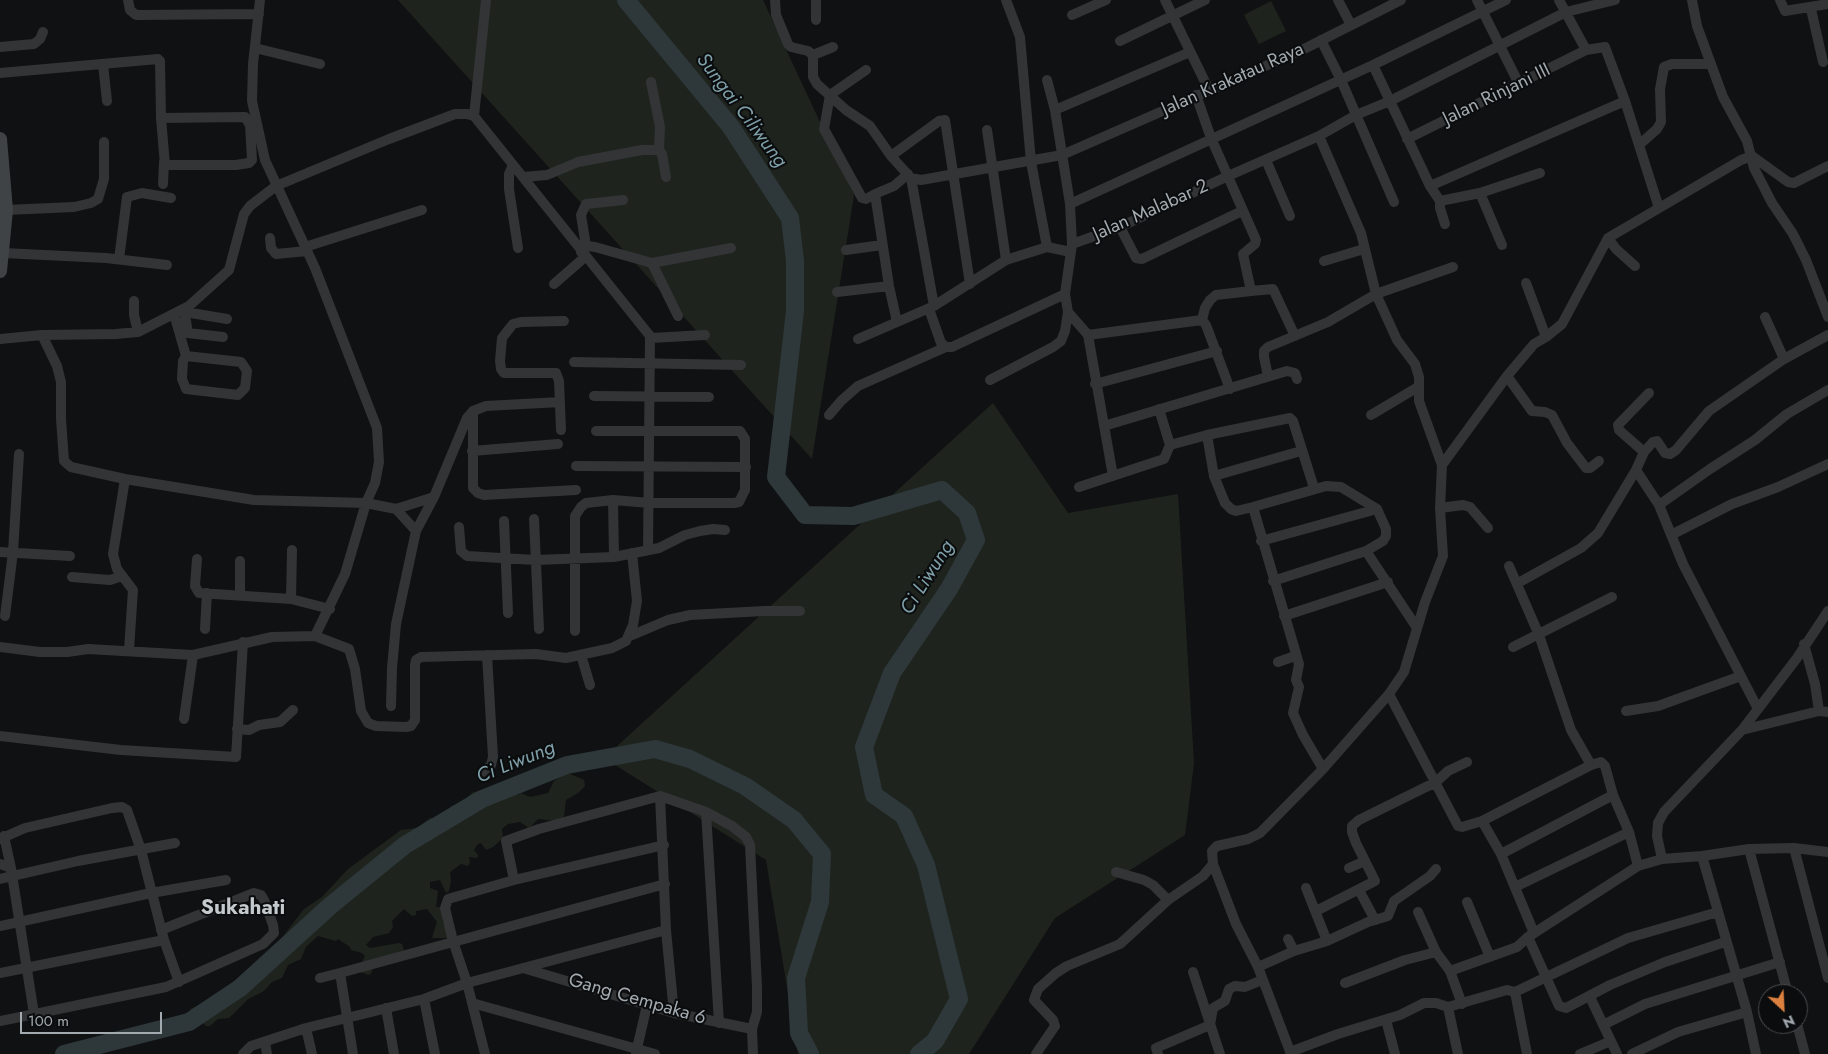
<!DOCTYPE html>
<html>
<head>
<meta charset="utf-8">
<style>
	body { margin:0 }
	#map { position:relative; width:1828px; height:1054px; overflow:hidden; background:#101112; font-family:Jost,sans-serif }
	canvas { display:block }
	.north { position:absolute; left:1758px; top:984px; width:50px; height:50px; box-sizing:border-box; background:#0b0c0d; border:1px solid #484c4f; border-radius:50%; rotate:155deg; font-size:14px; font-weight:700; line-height:20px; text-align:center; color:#a3abb1 }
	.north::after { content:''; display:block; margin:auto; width:18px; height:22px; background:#db803f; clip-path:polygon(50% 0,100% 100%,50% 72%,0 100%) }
	.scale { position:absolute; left:20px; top:1012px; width:142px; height:22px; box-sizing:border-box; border:2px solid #a3abb1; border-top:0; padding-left:6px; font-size:15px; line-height:18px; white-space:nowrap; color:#a3abb1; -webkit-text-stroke:4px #0b0c0d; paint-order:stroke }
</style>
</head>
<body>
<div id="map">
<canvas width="1828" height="1054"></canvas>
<div class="north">N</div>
<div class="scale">100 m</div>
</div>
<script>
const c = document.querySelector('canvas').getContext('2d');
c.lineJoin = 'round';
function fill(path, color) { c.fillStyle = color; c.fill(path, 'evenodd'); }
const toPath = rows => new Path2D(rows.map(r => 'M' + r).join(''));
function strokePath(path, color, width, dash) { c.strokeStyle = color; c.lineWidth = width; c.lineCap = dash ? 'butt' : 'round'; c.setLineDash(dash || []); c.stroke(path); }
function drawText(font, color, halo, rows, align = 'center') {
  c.font = font + ' Jost,sans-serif'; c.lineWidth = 4; c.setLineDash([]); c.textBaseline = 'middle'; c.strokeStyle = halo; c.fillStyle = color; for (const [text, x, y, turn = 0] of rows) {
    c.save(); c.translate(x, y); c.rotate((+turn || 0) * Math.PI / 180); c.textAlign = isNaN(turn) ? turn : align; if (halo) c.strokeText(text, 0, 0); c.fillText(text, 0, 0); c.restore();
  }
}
const green = toPath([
	[398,0,763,0,854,195,812,459],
	[1271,1,1286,31,1259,44,1244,15],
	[993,403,1068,513,1178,494,1194,763,1185,835,1055,918,969,1054,798,1054,766,860,604,758],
	[568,773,584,780,585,786,578,793,566,800,564,816,559,821,538,819,529,828,520,822,508,824,502,829,503,838,493,847,486,850,481,843,478,844,474,850,478,855,477,858,469,857,470,863,468,866,461,864,450,872,451,881,449,891,446,893,440,880,430,882,430,888,438,891,436,907,442,907,443,923,448,926,449,935,447,938,432,938,437,922,427,909,416,911,416,915,412,916,404,909,392,921,393,927,389,933,373,937,366,945,370,948,399,943,402,944,404,950,375,963,371,974,368,975,361,972,360,966,365,956,362,953,351,950,350,947,338,939,336,941,318,936,306,947,301,959,288,965,282,978,272,982,264,991,248,999,229,1018,218,1019,210,1026,206,1026,190,1009,218,997,240,982,271,952,304,909,322,897,348,869,401,830,417,828,430,818,443,818,451,806,463,801,473,792,483,792,506,782,512,784,518,795,521,793,530,797,548,793,554,781]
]);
const river = toPath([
	[626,0,731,127,790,218,795,261,795,311,776,477,805,515,853,516,942,490,967,513,976,540,949,589,892,673,864,747,874,795,904,816,926,865,959,999,935,1041,919,1054],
	[64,1054,189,1022,240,988,330,906,405,845,482,799,567,765,655,749,690,759,745,786,794,820,822,854,820,902,796,978,799,1033,810,1054]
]);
const street = toPath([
	[128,0,130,10,136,15,259,14],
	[260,0,253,64,252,101,265,160,315,268,377,428,379,462,375,483,366,503,345,574,315,636],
	[775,0,776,15,788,44,791,47,808,51,813,55,813,77,817,84,846,110,870,126,891,156,911,178,921,180,1062,155,1302,50,1401,0],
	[1006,0,1020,37,1031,162,1047,247],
	[1165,0,1209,90],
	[1338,0,1351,25],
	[1477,0,1519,84],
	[1559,0,1586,50],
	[1692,0,1697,26,1723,97,1747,141,1754,168,1772,203,1793,234,1806,260,1828,317],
	[1780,0,1785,11,1828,4],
	[1811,9,1823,62],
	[1072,15,1106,0],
	[816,20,816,0],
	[1321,40,1341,80,1394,202],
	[1120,41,1205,0],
	[0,47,34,44,40,39,43,32],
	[255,48,320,64],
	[813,55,833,47],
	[103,64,107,101],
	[1373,65,1430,186,1440,201,1440,208,1445,224],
	[866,70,830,95,824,129,862,198,866,199,875,194,889,286,897,322],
	[0,73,158,59,160,61,161,118,165,165,236,165,249,163,252,160,250,125,245,117,161,118],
	[1047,80,1055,110,1070,204,1072,244,1065,294,1068,312,1088,335,1113,476],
	[651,82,660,127,659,150],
	[1196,95,1211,138,1256,240,1255,244,1243,254,1251,291,1273,289,1295,336],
	[1055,110,1190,52],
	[474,116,486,0],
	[987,130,1006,260],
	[1319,136,1361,233,1376,294,1397,340,1415,364,1419,377,1419,401,1442,465],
	[1407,139,1586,50,1605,47,1625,101,1659,208],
	[1639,145,1657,129,1661,122,1660,89,1664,67,1672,64,1711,64],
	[891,156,939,121,945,120,970,284],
	[1752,156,1788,182,1794,183,1828,166],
	[1266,160,1290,216],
	[513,165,509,174,509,189,518,248],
	[523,177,547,175,578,162,642,150,659,150,662,154,666,177],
	[911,178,934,306],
	[163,184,164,162],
	[1430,186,1625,101],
	[1480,193,1502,245],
	[875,194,894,186,908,174],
	[1440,201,1480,193,1540,173],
	[1070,204,1373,65,1506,0],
	[6,210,74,207,91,203,98,199,104,179,104,142],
	[1120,227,1136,258,1142,259,1242,211],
	[270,238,271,248,276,254,307,251],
	[1608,238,1616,249,1635,266],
	[1072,244,1120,227,1228,176,1319,136,1356,115,1390,101,1566,12,1615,0],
	[586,246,581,215,586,204,623,200],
	[305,247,422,210],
	[846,250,882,245],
	[581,252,586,246,595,247,652,263,731,248],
	[3,253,106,258,167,265],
	[119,259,127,197,142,193,171,198],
	[1324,261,1364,249],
	[652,263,678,316],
	[1526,283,1546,337],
	[554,284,585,257],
	[837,292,889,286],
	[134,301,134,315,138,332],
	[929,309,941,343,946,347,952,347,1065,294],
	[174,314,186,356,241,362,247,371,245,388,238,395,186,389,182,379,183,361,186,356],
	[1765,317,1784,359],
	[1202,320,1205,308,1210,300,1216,295,1251,291],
	[42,335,57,366,61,382,61,419,64,461,71,467,125,479,254,500,366,503,396,509,434,497],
	[1088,335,1202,320,1206,325,1230,389],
	[223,337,188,333,185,315,191,313,227,319],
	[651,338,705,335],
	[0,339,42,335,116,334,138,332,189,306,229,270,244,214,250,206,276,186,389,139,455,114,467,114,474,116,650,336,648,550],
	[858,339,934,306,1006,260,1047,247,1071,252],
	[574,362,741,365],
	[1268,376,1264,357,1264,351,1268,347,1328,322,1376,294,1453,267],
	[1507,376,1532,411,1545,412,1552,415,1567,443,1586,468,1590,468,1599,461],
	[990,380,1053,347,1061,341,1065,331,1068,312],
	[1095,384,1217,351],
	[594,396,709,397],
	[473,411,473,488,478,493,484,495,576,490],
	[829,415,841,401,858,386,946,347],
	[1371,415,1418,387],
	[1104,426,1287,371,1295,373,1297,379],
	[561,430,559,381,556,373,504,373,501,369,500,361,502,338,513,324,521,322,564,321],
	[1207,435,1214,476,1225,503,1231,509,1236,511,1253,507,1326,486,1341,487,1377,509],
	[1170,445,1207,435,1290,418,1293,421,1314,488],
	[472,451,558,444],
	[1644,452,1619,430,1618,425,1649,393],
	[576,466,746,467],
	[1214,476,1301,451],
	[125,479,113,554,117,569,133,590,129,650],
	[1079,487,1164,459,1170,445,1159,409],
	[613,500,614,557],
	[1659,505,1710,469,1755,440,1787,414,1828,390],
	[1253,507,1299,664,1296,680,1299,687,1293,713,1303,735,1323,769],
	[1440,508,1463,505,1470,507,1488,528],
	[396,509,416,531],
	[534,519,539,629],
	[504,521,508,613],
	[459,527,461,551,467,556,536,560,614,557,659,548,685,535,700,531,713,529,725,530],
	[1671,535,1732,504,1778,487,1828,464],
	[1261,541,1377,509,1386,529,1386,536,1383,541,1366,551,1417,628],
	[0,552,70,556],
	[197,559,195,586,199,593,291,599,330,609],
	[1509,566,1539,635,1571,730,1591,765],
	[72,577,110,580,122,576],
	[1273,581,1366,551],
	[1518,583,1581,548,1598,533,1636,470],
	[240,594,240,561],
	[291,599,292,550],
	[5,616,13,552,19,454],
	[1284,616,1388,582],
	[205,629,207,593],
	[575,631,575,516,581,507,586,503,613,500,650,503,734,503,739,502,745,490,745,439,740,431,596,431],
	[630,636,668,620,690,615,764,611,800,611],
	[1804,644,1815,684,1819,711],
	[0,647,40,652,67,652,88,649,193,655,272,637,315,636,349,649,355,669,361,711,368,723,376,726,406,727,411,726,415,720,415,665,416,660,421,657,536,654,566,658,612,648,626,641,633,625,637,601,632,553],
	[1513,647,1612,597],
	[581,655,590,685],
	[1278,662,1295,656],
	[1389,694,1458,826,1462,827,1482,821,1591,765,1601,762,1605,766,1613,795,1629,832,1638,866],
	[391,706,392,668,396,624,416,531,434,497,467,418,473,411,486,406,560,402],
	[1758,709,1683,564,1659,505,1636,470,1644,452,1653,442,1657,441,1665,453,1670,454,1676,450,1709,411,1784,359,1828,335],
	[1626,711,1658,706,1741,676],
	[184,719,193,655],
	[237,729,249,730,259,725,280,722,293,710],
	[1742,730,1819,711,1828,712],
	[0,736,121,750,236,757,243,642],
	[483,772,491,765,493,757,487,655],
	[660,796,666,930,674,1013],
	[706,812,719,1023],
	[1482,821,1501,854,1534,933],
	[4,836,11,868],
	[0,839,25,828,112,808,122,807,127,810,141,850,164,940,179,982],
	[1794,848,1828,978],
	[1749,849,1788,994],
	[1501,854,1613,795],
	[1702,856,1747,1012,1756,1054],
	[1662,859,1657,836,1658,823,1664,812,1742,730,1797,658,1828,611],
	[0,864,11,868,34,1014],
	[1349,868,1365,861],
	[1116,872,1144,880,1153,885,1168,900],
	[0,879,78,861,175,843],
	[514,880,506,841,539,829,660,796,706,812,732,826,746,837,750,845,757,987,757,1012,752,1029,753,1054],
	[1515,887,1629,832],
	[1306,888,1327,941],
	[1359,890,1375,920],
	[1467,902,1490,957],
	[1316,911,1375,881,1356,843,1352,832,1352,826,1359,820,1436,782,1448,771,1467,762],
	[1418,912,1436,952],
	[0,926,151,893,226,880],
	[1528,937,1559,1006,1566,1008,1610,985,1665,962,1725,942],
	[1288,939,1294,951],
	[1258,967,1294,951,1327,941,1368,922,1388,916,1394,901,1430,876,1436,869],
	[523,968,674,1013,752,1029],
	[1450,971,1462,1004],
	[1193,972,1220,1054],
	[0,973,164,940],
	[320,978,340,973],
	[1345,983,1405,960,1436,952,1450,971,1517,947,1528,937,1638,866,1662,859,1702,856,1749,849,1794,848,1828,852],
	[1515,992,1527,1054],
	[1590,997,1617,1054],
	[424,999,435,1054],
	[472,1003,655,1054],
	[1448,1007,1458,1054],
	[386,1008,394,1054],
	[1386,1020,1395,1054],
	[0,1021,166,987,263,944,274,933,273,925,264,900,261,895,254,893,161,930],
	[1797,1024,1805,1054],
	[1603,1025,1645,1004,1780,962],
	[306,1028,312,1054],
	[265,1042,267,1054],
	[1290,1052,1338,1034,1400,1015,1424,1003,1436,1003,1448,1007,1507,990,1515,992,1628,938,1718,912],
	[636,1053,647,1005],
	[243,1054,251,1046,306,1028,424,999,467,983,666,930],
	[353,1054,340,973,665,884],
	[485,1054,467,983,453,941,445,908,448,899,514,880,664,845],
	[1036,1054,1055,1026,1053,1020,1034,1000,1038,989,1056,973,1067,966,1120,944,1168,900,1203,876,1213,864],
	[1158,1054,1156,1048,1210,1025,1213,1008,1225,1001,1229,989,1235,986,1245,987,1262,980],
	[1291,1054,1258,967,1236,924,1213,864,1212,851,1217,846,1248,839,1260,833,1323,769,1389,694,1404,672,1425,602,1443,556,1440,508,1442,465,1507,376,1534,344,1546,337,1562,324,1608,238,1741,160,1752,156],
	[1580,1054,1611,1041],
	[1632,1054,1678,1032,1747,1012]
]);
const secondary = toPath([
	[0,139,6,210,0,271]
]);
const streetNames = [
	["Jalan Krakatau Raya",1233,80,-24],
	["Jalan Rinjani III",1497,95,-26],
	["Jalan Malabar 2",1151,211,-24],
	["Gang Cempaka 6",637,1000,16]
];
const waterNames = [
	["Sungai Ciliwung",741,111,53],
	["Ci Liwung",928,578,-58],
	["Ci Liwung",516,763,-22]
];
const quarterNames = [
	["Sukahati",243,909]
];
fill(green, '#1e241d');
strokePath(river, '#2e383a', 18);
strokePath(street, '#323436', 10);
strokePath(secondary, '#404346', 14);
drawText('19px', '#a3abb1', '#0b0c0d', streetNames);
drawText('italic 20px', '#7e9fa8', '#0b0c0d', waterNames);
drawText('bold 21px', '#c4c9cd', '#0b0c0d', quarterNames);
</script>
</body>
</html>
